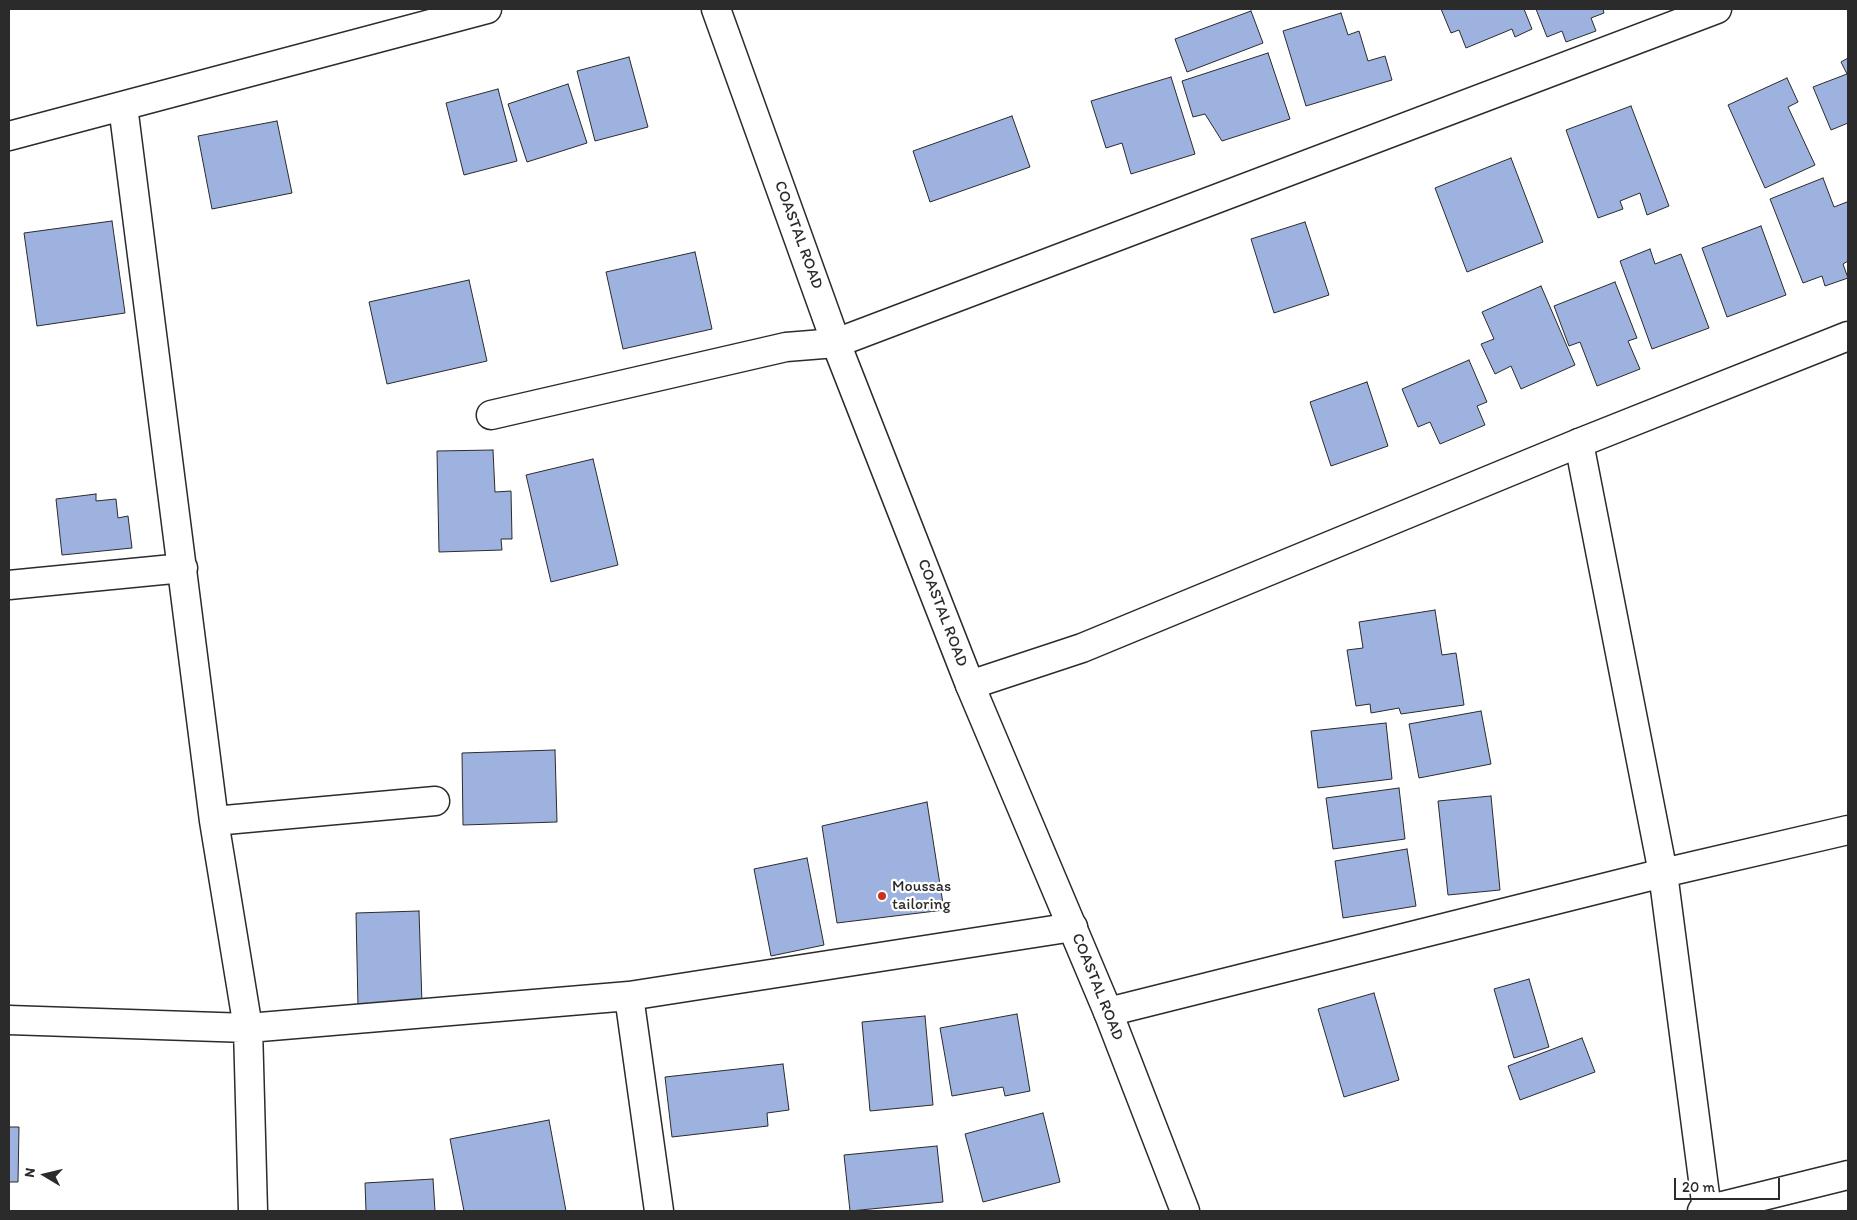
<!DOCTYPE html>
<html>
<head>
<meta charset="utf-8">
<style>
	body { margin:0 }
	#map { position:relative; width:1857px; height:1220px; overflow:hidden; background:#fff; font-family:Itim,sans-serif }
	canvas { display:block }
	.frame { position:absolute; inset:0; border:10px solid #2b2b2b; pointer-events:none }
	.north { position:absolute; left:20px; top:1150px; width:50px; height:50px; -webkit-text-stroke:4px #fff; paint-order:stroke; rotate:279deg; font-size:14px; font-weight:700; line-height:20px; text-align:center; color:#2b2b2b }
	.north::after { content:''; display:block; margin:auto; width:18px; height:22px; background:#2b2b2b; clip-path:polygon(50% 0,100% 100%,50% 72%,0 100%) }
	.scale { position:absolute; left:1674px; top:1178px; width:106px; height:22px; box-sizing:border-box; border:2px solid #2b2b2b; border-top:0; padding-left:6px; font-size:15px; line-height:18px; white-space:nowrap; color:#2b2b2b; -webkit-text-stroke:4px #fff; paint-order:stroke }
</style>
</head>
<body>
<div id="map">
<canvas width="1857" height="1220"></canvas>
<div class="frame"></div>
<div class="north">N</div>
<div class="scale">20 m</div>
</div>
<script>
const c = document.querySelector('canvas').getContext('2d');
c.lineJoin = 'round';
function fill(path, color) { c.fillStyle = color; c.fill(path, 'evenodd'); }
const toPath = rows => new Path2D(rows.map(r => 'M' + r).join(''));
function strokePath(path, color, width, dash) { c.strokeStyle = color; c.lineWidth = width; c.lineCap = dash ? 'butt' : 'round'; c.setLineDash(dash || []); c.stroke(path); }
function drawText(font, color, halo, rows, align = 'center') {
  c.font = font + ' Itim,sans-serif'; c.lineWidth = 4.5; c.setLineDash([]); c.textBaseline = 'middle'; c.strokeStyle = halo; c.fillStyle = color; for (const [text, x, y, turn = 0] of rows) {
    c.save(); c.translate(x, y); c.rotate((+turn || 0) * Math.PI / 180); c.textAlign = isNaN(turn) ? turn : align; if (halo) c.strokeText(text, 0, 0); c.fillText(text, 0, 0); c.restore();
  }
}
const building = toPath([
	[1441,9,1524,9,1532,29,1515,37,1512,29,1466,48,1459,30,1451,33,1441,9],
	[1536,9,1603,9,1604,13,1591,18,1596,31,1566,42,1562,31,1547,37,1536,9],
	[1251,11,1263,43,1187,72,1175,39,1251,11],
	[1341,13,1348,35,1359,31,1368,61,1385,56,1392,80,1306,106,1283,31,1341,13],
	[1268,53,1290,119,1222,141,1205,114,1193,117,1182,81,1268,53],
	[629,57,648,127,595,141,577,71,629,57],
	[1848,58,1848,123,1831,130,1813,87,1847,74,1841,62,1848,58],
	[1171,77,1195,154,1131,174,1122,143,1106,148,1091,101,1171,77],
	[1787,78,1798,102,1788,107,1815,165,1765,188,1728,105,1787,78],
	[568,84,587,143,527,162,508,104,568,84],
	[498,89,517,161,464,175,446,103,498,89],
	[1631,106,1669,206,1647,215,1640,193,1620,201,1623,209,1598,218,1566,130,1631,106],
	[1012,116,1030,167,930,202,913,151,1012,116],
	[277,121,292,193,212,209,198,136,277,121],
	[1511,158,1543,242,1467,272,1435,188,1511,158],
	[1823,178,1834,207,1847,202,1848,205,1848,261,1843,264,1848,278,1825,286,1822,276,1803,283,1770,199,1823,178],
	[112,221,125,313,37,326,24,233,112,221],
	[1305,222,1329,295,1274,313,1251,239,1305,222],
	[1761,226,1786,295,1727,317,1702,248,1761,226],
	[1650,249,1655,264,1681,254,1709,328,1652,349,1620,261,1650,249],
	[695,252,712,329,623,349,606,272,695,252],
	[469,280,487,361,387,384,369,302,469,280],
	[1615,282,1637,338,1628,341,1640,369,1597,386,1580,342,1569,346,1554,306,1615,282],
	[1541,286,1575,365,1521,389,1511,366,1495,374,1481,344,1494,339,1482,312,1541,286],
	[1469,360,1487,402,1477,406,1485,425,1440,444,1430,422,1418,427,1402,389,1469,360],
	[1367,382,1388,446,1331,466,1310,402,1367,382],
	[493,450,495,492,511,491,512,539,501,539,502,550,439,552,437,451,493,450],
	[593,459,618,565,551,582,526,475,593,459],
	[96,494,96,501,116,499,118,518,128,516,132,548,62,555,56,499,96,494],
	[1435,610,1442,655,1456,653,1464,705,1401,714,1399,708,1371,713,1370,704,1356,706,1347,650,1363,648,1359,622,1435,610],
	[1481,711,1491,764,1419,778,1409,724,1481,711],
	[1386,723,1392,779,1318,788,1311,731,1386,723],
	[555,750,557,822,463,825,462,753,555,750],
	[1399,788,1405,839,1333,849,1326,798,1399,788],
	[1491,796,1500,890,1448,895,1438,801,1491,796],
	[927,802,944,910,837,923,822,826,927,802],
	[1407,849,1416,906,1343,918,1335,861,1407,849],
	[807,858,824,945,771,956,754,869,807,858],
	[419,911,422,1004,358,1006,356,913,419,911],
	[1529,979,1549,1047,1514,1058,1494,989,1529,979],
	[1374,993,1399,1080,1344,1097,1318,1009,1374,993],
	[1017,1014,1030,1091,1005,1096,1003,1087,952,1096,940,1028,1017,1014],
	[925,1016,933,1105,870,1111,862,1022,925,1016],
	[1582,1038,1595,1072,1520,1100,1508,1066,1582,1038],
	[783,1064,789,1110,767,1113,768,1126,672,1137,665,1077,783,1064],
	[1043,1113,1060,1182,983,1202,965,1134,1043,1113],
	[549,1120,566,1211,464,1211,450,1139,549,1120],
	[9,1127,19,1127,18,1182,9,1182,9,1127],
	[937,1146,943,1202,850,1211,844,1155,937,1146],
	[433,1179,435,1211,366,1211,365,1183,433,1179]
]);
const minor = toPath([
	[123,106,214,821,248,1028,253,1211],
	[9,136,487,9],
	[491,415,786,347,836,343,1717,9],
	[1579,443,1663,873,1707,1210],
	[9,585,183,568],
	[214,821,435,801],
	[629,996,659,1211],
	[1108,1012,1663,873,1848,830],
	[9,1020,248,1028,629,996,1073,927],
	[1702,1211,1848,1175]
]);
const tertiary = toPath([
	[970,685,1082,648,1579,443,1848,336]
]);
const primary = toPath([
	[716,9,836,343,970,685,1108,1012,1185,1211]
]);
const markers = [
	[882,896,5,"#c8321e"]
];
const streetNames = [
	["COASTAL ROAD",798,235,70],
	["COASTAL ROAD",942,613,69],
	["COASTAL ROAD",1097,987,68]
];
const poiNames = [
	["Moussas",892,887],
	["tailoring",892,905]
];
fill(building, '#9db2df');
strokePath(building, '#2b2b2b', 1);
strokePath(minor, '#2b2b2b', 31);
strokePath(tertiary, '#2b2b2b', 31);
strokePath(primary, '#2b2b2b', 31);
strokePath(minor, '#fff', 28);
strokePath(tertiary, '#fff', 28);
strokePath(primary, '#fff', 28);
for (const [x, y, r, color] of markers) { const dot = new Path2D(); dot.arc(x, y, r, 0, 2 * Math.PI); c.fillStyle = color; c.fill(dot); strokePath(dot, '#fff', 2); }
drawText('16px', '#2b2b2b', '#fff', streetNames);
drawText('16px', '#2b2b2b', '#fff', poiNames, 'left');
</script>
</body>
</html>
